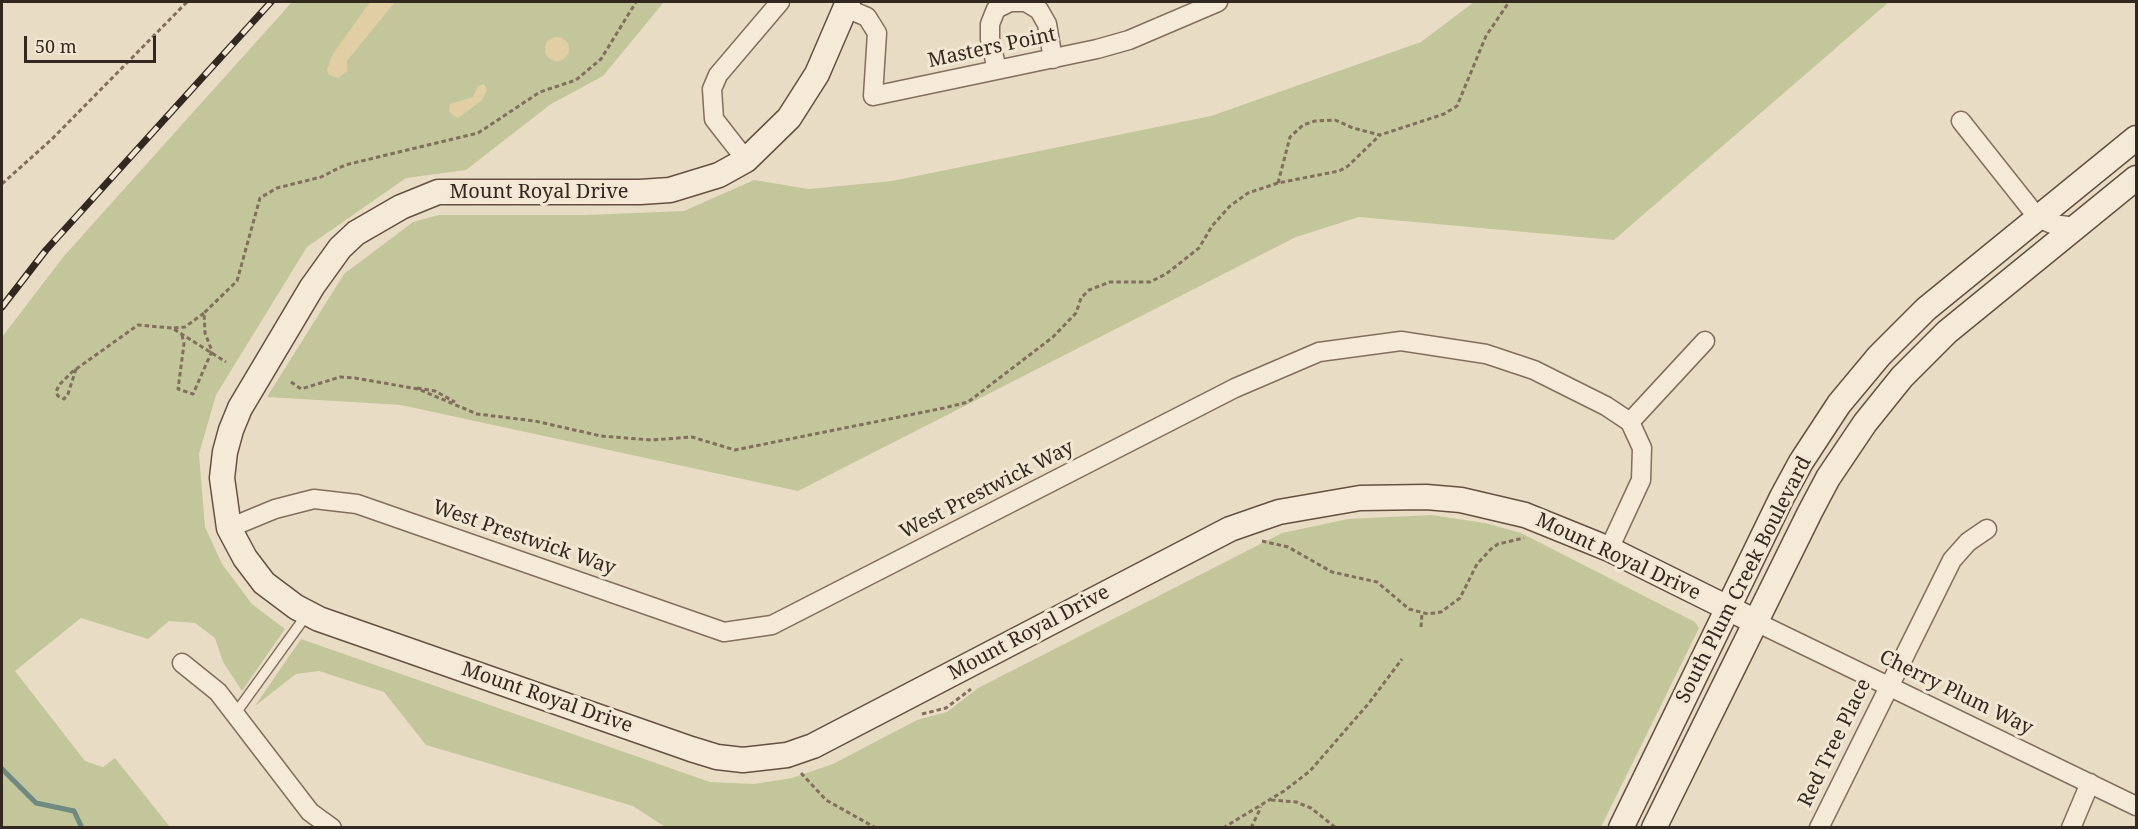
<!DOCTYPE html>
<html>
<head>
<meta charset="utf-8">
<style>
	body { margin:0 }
	#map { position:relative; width:2138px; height:829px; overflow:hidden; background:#e9dcc5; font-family:"Noto Serif",serif }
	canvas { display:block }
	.frame { position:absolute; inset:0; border:3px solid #33281f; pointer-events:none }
	.scale { position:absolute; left:24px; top:36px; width:132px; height:27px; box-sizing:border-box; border:3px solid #33281f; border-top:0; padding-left:8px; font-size:18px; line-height:21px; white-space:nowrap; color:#33281f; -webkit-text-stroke:4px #f1e7d3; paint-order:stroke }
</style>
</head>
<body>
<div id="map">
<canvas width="2138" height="829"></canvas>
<div class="frame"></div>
<div class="scale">50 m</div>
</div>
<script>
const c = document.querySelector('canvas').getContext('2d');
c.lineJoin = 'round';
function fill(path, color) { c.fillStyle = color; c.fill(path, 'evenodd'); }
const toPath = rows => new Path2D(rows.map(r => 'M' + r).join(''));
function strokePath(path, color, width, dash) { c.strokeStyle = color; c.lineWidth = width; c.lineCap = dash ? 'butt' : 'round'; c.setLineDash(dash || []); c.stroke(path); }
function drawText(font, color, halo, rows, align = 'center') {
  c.font = font + ' "Noto Serif",serif'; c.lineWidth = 6; c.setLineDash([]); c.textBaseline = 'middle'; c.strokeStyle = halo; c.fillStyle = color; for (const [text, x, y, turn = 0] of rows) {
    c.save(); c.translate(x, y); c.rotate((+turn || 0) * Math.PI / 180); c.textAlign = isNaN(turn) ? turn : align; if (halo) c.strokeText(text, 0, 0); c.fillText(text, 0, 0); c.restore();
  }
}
const green = toPath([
	[292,2,664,2,603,76,551,104,466,170,406,178,307,247,216,395,199,454,205,527,222,564,252,604,285,629,242,691,223,662,215,638,195,623,169,621,148,639,81,618,15,671,85,761,103,767,115,758,170,827,2,827,2,337,64,256],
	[1474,2,1889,2,1614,240,1359,217,1296,237,798,491,401,405,267,397,344,274,413,222,439,215,586,215,684,211,754,180,809,189,892,181,1211,116,1421,42],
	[1431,515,1485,523,1521,533,1695,622,1699,628,1601,827,665,827,633,806,426,745,384,692,319,671,296,674,255,706,301,639,710,782,754,784,792,778,833,764,917,720,947,712,978,688,1282,533,1348,519]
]);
const sand = toPath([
	[370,2,395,2,347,61,347,71,338,78,329,75,327,69,333,54],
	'545 49a12 12 0 1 1 24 0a12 12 0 1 1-24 0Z',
	[484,84,487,90,482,100,458,118,454,116,449,111,450,104,473,97,478,86]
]);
const stream = toPath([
	[2,769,36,803,74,811,82,828]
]);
const path = toPath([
	[1278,183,1290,137,1303,125,1315,121,1335,120,1353,128,1380,135,1444,114,1457,106,1486,36,1509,2],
	[2,184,52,139,187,2],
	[174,328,185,327,204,313],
	[182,335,184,344,178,389,193,394,212,351,205,333,204,313,237,281,260,198,277,188,321,177,345,165,478,133,540,92,576,80,601,59,636,2],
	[76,369,68,394,64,399,58,396,56,392,59,385,72,372,138,325,172,328,226,362],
	[291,382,301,389,340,377,355,378,418,389,477,414,535,421,601,436,651,440,692,437,735,450,944,408,968,402,1053,337,1076,313,1081,298,1089,290,1110,282,1150,282,1166,274,1199,248,1212,226,1230,206,1248,193,1278,183,1339,171,1348,166,1380,135],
	[417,388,435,391,455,402],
	[1262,541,1288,547,1332,572,1377,582,1409,609,1428,614,1441,612,1460,598,1477,564,1491,549,1498,544,1524,538],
	[1421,627,1422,613],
	[922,714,946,708,971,689],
	[801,773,826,800,876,828],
	[1271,800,1296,802,1311,808,1336,828],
	[1223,828,1284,791,1310,771,1369,703,1402,659],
	[1251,828,1261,807]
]);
const lane = toPath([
	[235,714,308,613]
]);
const street = toPath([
	[846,8,867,17,877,33,873,96,1097,49,1129,40,1218,2],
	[997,70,990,39,990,24,996,9,1010,2,1026,2,1039,10,1047,24,1053,59],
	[1961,121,2038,218,2052,224,2076,227],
	[746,160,714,119,712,89,718,75,780,2],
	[1630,422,1705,341],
	[229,528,275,509,314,499,357,504,724,632,772,625,1235,388,1319,352,1401,341,1486,354,1534,370,1606,406,1630,422,1642,448,1641,480,1609,549],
	[1756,622,2136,806],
	[182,663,218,692,310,812,332,828],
	[1819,828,1952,560,1968,542,1987,529],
	[2071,828,2090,783]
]);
const secondary = toPath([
	[848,2,817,74,789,118,746,160,719,175,670,190,640,192,438,192,401,207,356,233,340,248,312,287,240,408,231,430,225,452,222,478,229,528,245,558,264,583,296,607,319,619,691,749,717,757,743,760,787,755,813,746,1230,529,1279,512,1360,498,1426,497,1461,500,1525,515,1609,549,1756,622],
	[1621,828,1782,497,1801,462,1839,404,1879,356,1926,309,2136,138],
	[1654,828,1810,512,1828,478,1865,423,1902,377,1947,332,2136,178]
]);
const rail = toPath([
	[2,307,46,250,271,2]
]);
const streetNames = [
	["Masters Point",992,48,-12],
	["Mount Royal Drive",539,192],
	["West Prestwick Way",987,490,-27],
	["West Prestwick Way",524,538,19],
	["Mount Royal Drive",1618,557,25],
	["South Plum Creek Boulevard",1744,580,-63],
	["Mount Royal Drive",1029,633,-28],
	["Cherry Plum Way",1956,693,26],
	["Mount Royal Drive",547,698,19],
	["Red Tree Place",1835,743,-64]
];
fill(green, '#c3c69a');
fill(sand, '#e2cea5');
strokePath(stream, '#6e8a81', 5);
strokePath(lane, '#826e5d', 12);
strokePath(street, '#826e5d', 21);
strokePath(secondary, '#645040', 27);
strokePath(path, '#826e5d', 3, [4.5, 3]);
strokePath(lane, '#f5ead7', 9);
strokePath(street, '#f5ead7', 18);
strokePath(secondary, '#f5ead7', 24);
strokePath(rail, '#33281f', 7);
strokePath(rail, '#f1e7d3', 4.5, [14]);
drawText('20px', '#33281f', '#f1e7d3', streetNames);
</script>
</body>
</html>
